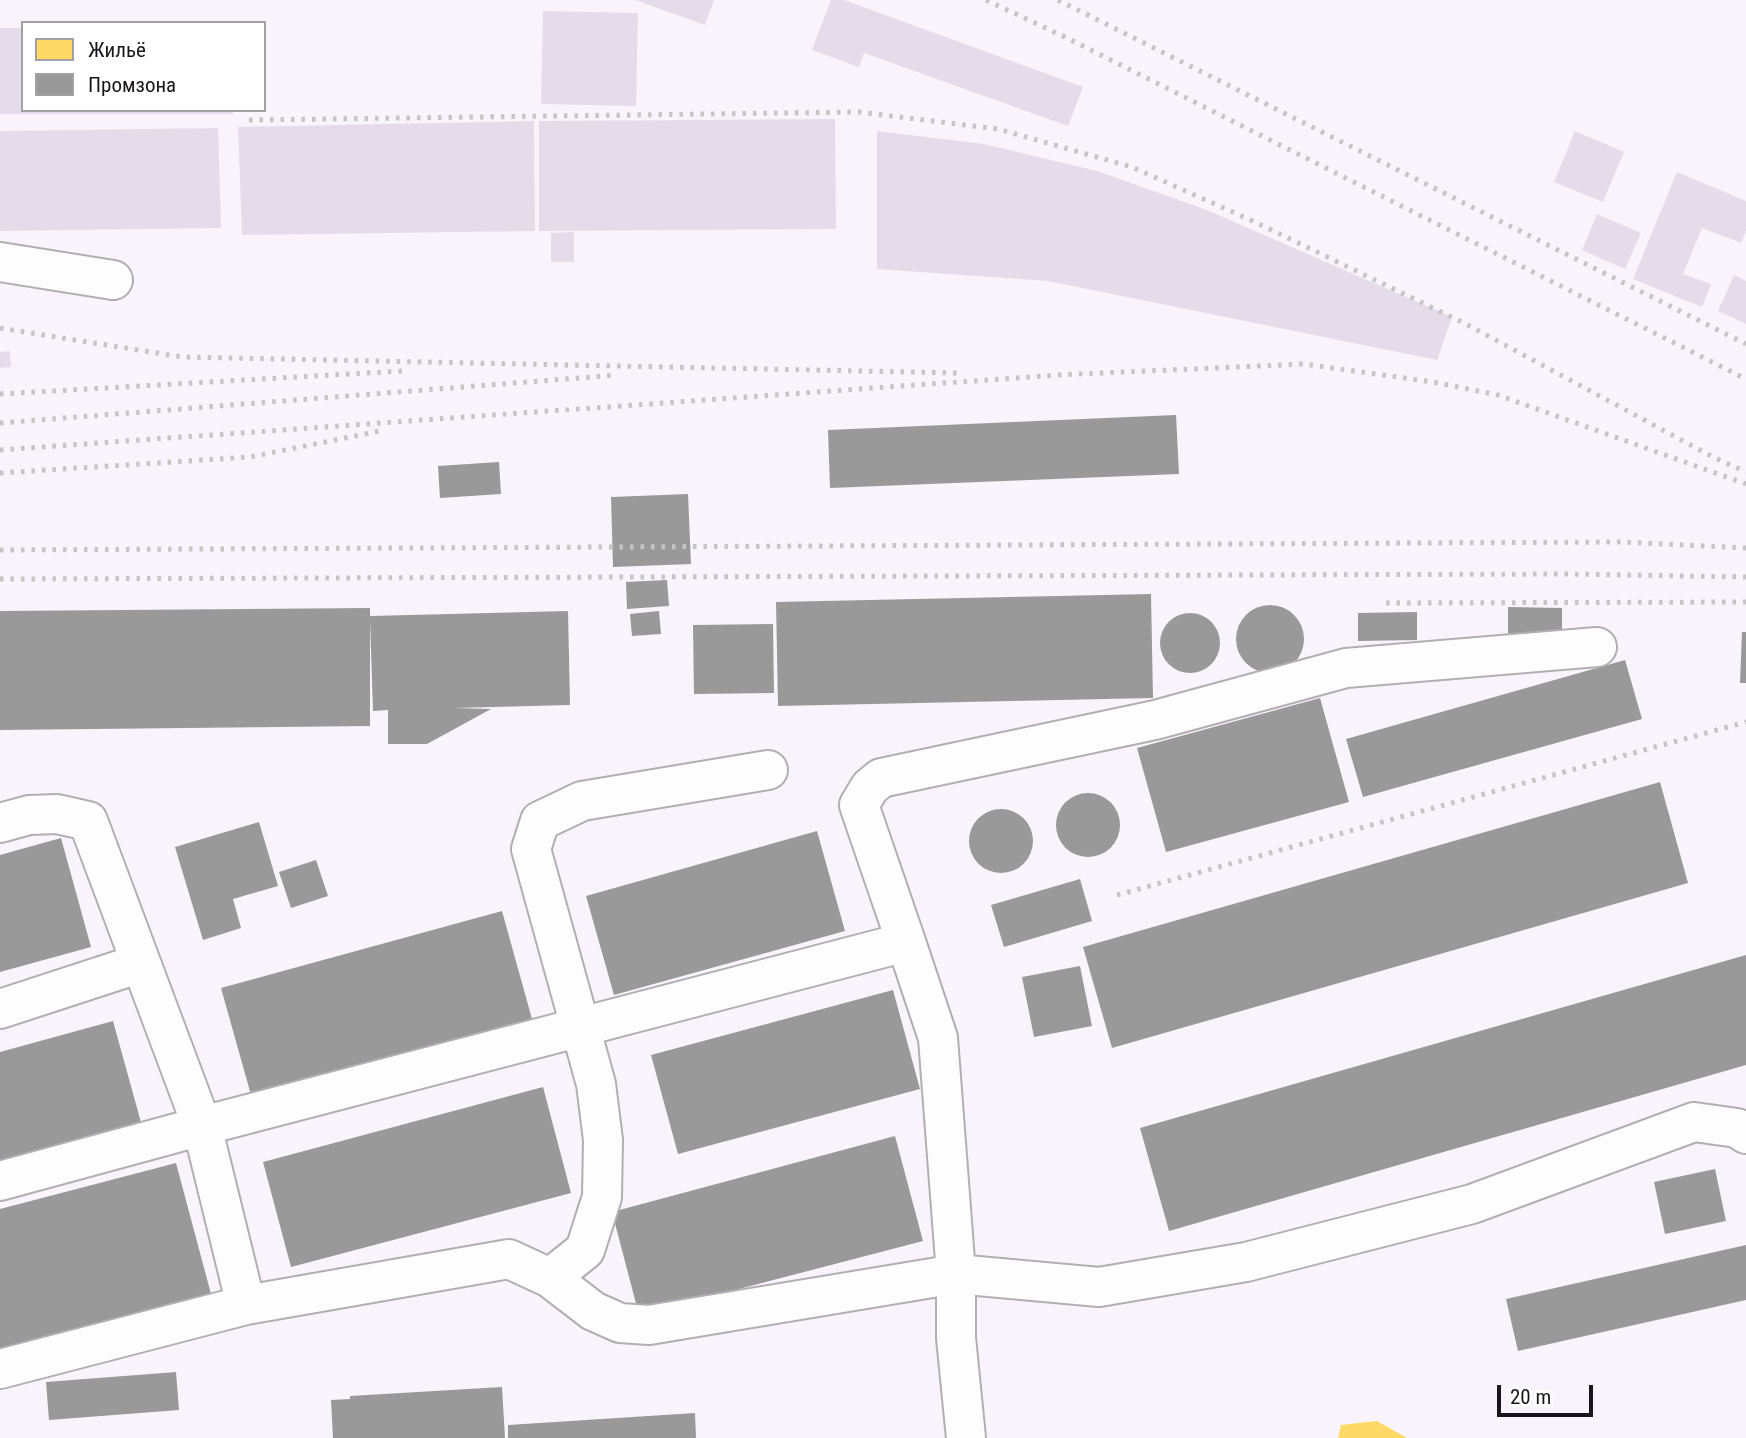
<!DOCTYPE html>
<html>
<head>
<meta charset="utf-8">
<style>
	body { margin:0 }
	#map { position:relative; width:1746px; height:1438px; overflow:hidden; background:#f9f4fb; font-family:"Roboto Condensed",sans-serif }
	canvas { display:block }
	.legend { position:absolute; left:21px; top:21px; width:245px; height:91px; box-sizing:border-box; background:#fff; border:2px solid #a3a1a4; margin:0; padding:9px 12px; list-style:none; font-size:21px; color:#1a151c }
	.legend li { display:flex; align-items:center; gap:14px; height:35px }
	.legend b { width:35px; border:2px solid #a3a1a4 }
	.scale { position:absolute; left:1497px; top:1385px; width:96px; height:32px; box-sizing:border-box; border:4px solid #1a151c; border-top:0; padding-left:9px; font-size:21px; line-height:24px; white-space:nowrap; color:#1a151c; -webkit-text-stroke:5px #fff; paint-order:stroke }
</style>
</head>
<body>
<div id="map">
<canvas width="1746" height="1438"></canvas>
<ul class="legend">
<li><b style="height:19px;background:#ffd966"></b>Жильё</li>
<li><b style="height:19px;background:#999"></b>Промзона</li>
</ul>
<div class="scale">20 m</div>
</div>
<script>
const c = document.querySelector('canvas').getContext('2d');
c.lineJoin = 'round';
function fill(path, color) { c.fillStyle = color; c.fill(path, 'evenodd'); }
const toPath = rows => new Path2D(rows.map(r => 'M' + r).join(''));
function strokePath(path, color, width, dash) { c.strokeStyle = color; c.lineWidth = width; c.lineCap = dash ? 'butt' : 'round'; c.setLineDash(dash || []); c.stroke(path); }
const homes = toPath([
	[1377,1421,1407,1438,1338,1438,1341,1425]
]);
const industry = toPath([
	[1176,415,1179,474,830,488,828,430],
	[499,462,501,494,440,498,438,466],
	[688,494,691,564,613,567,611,497],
	[667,580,669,606,627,609,626,582],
	[1151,594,1153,698,778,706,776,602],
	'1236 639a34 34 0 1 1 68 0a34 34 0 1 1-68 0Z',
	[1508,607,1562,608,1562,634,1508,633],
	[370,608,370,616,568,611,570,705,454,708,491,709,427,744,388,744,388,710,373,711,370,619,370,726,0,730,0,611],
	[659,611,661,634,632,636,630,614],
	[1417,612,1417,640,1358,641,1358,613],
	'1160 643a30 30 0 1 1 60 0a30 30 0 1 1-60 0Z',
	[773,624,774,693,694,694,693,625],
	[1742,632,1746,632,1746,683,1740,683],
	[1625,660,1642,719,1363,797,1346,739],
	[1320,698,1349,802,1166,852,1137,748],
	[1660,782,1688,883,1112,1048,1083,947],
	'1056 825a32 32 0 1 1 64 0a32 32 0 1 1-64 0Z',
	'969 841a32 32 0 1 1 64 0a32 32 0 1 1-64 0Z',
	[259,822,278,886,233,899,241,928,203,940,175,847],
	[817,831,845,931,614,995,586,896],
	[61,838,91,947,0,972,0,855],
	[316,860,328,896,291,908,279,872],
	[1080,879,1092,921,1004,947,991,905],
	[502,911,532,1019,251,1095,221,988],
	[1746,955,1746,1065,1169,1231,1140,1128],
	[1080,966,1092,1026,1034,1037,1022,977],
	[893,990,920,1089,678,1154,651,1055],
	[113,1021,142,1126,0,1164,0,1052],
	[543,1087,571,1193,291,1267,263,1162],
	[895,1136,923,1241,639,1315,612,1212],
	[176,1163,211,1294,0,1350,0,1209],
	[1715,1169,1726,1221,1665,1234,1654,1182],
	[1746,1245,1746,1300,1518,1351,1506,1299],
	[176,1372,179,1410,49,1420,46,1382],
	[502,1387,505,1438,333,1438,331,1400,350,1399,350,1396],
	[695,1413,696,1438,508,1438,508,1425]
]);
const building = toPath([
	[635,0,714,0,705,25],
	[831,0,844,0,1083,87,1068,126,864,53,859,67,812,50],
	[543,11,638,13,636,106,541,104],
	[0,28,23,28,23,110,233,110,233,114,0,114],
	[835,119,836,229,539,231,539,121],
	[534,121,535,231,242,235,238,127],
	[218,128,221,228,0,231,0,131],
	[877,131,984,144,1097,171,1207,210,1452,317,1437,360,1048,281,877,269],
	[1575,131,1624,152,1603,202,1554,182],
	[1677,172,1746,201,1746,231,1741,243,1702,228,1683,274,1711,284,1702,307,1633,279],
	[1597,214,1641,233,1625,269,1582,250],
	[574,232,574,262,551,262,551,233],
	[1734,275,1746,281,1746,324,1718,311],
	[10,351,11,367,0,368,0,352]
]);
const minor = toPath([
	[0,262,113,280],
	[0,823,29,815,57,814,88,821,202,1126,246,1305],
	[906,942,859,805,870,787,881,778,1155,720,1346,668,1597,647],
	[0,1009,141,963],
	[0,1181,202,1126,906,942,938,1038,956,1274,1099,1287,1246,1262,1472,1204,1694,1122,1737,1128,1746,1134],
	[550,1278,585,1250,602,1197,603,1140,596,1084,531,849,540,821,582,801,768,770],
	[0,1369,246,1305,509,1259,550,1278,593,1311,620,1323,649,1325,956,1274,956,1338,966,1438]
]);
const rail = toPath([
	[986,0,1065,37,1746,379],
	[1058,0,1746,344],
	[249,120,859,112,998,129,1132,167,1255,222,1466,324,1713,457,1746,472],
	[0,328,182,357,959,373],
	[0,394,402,371],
	[0,423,617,375],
	[0,450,1057,375,1304,364,1433,382,1498,395,1746,484],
	[0,473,250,457,380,431],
	[0,550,1623,542,1746,548],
	[0,579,1567,574,1746,577],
	[1386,603,1746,602],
	[1117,895,1746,722]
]);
fill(homes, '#ffd966');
fill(industry, '#999');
fill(building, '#e4dde9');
strokePath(minor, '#b2aeb4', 42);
strokePath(minor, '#fefdfe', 38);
strokePath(rail, '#c5c4c6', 5, [3.5, 7]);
</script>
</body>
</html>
